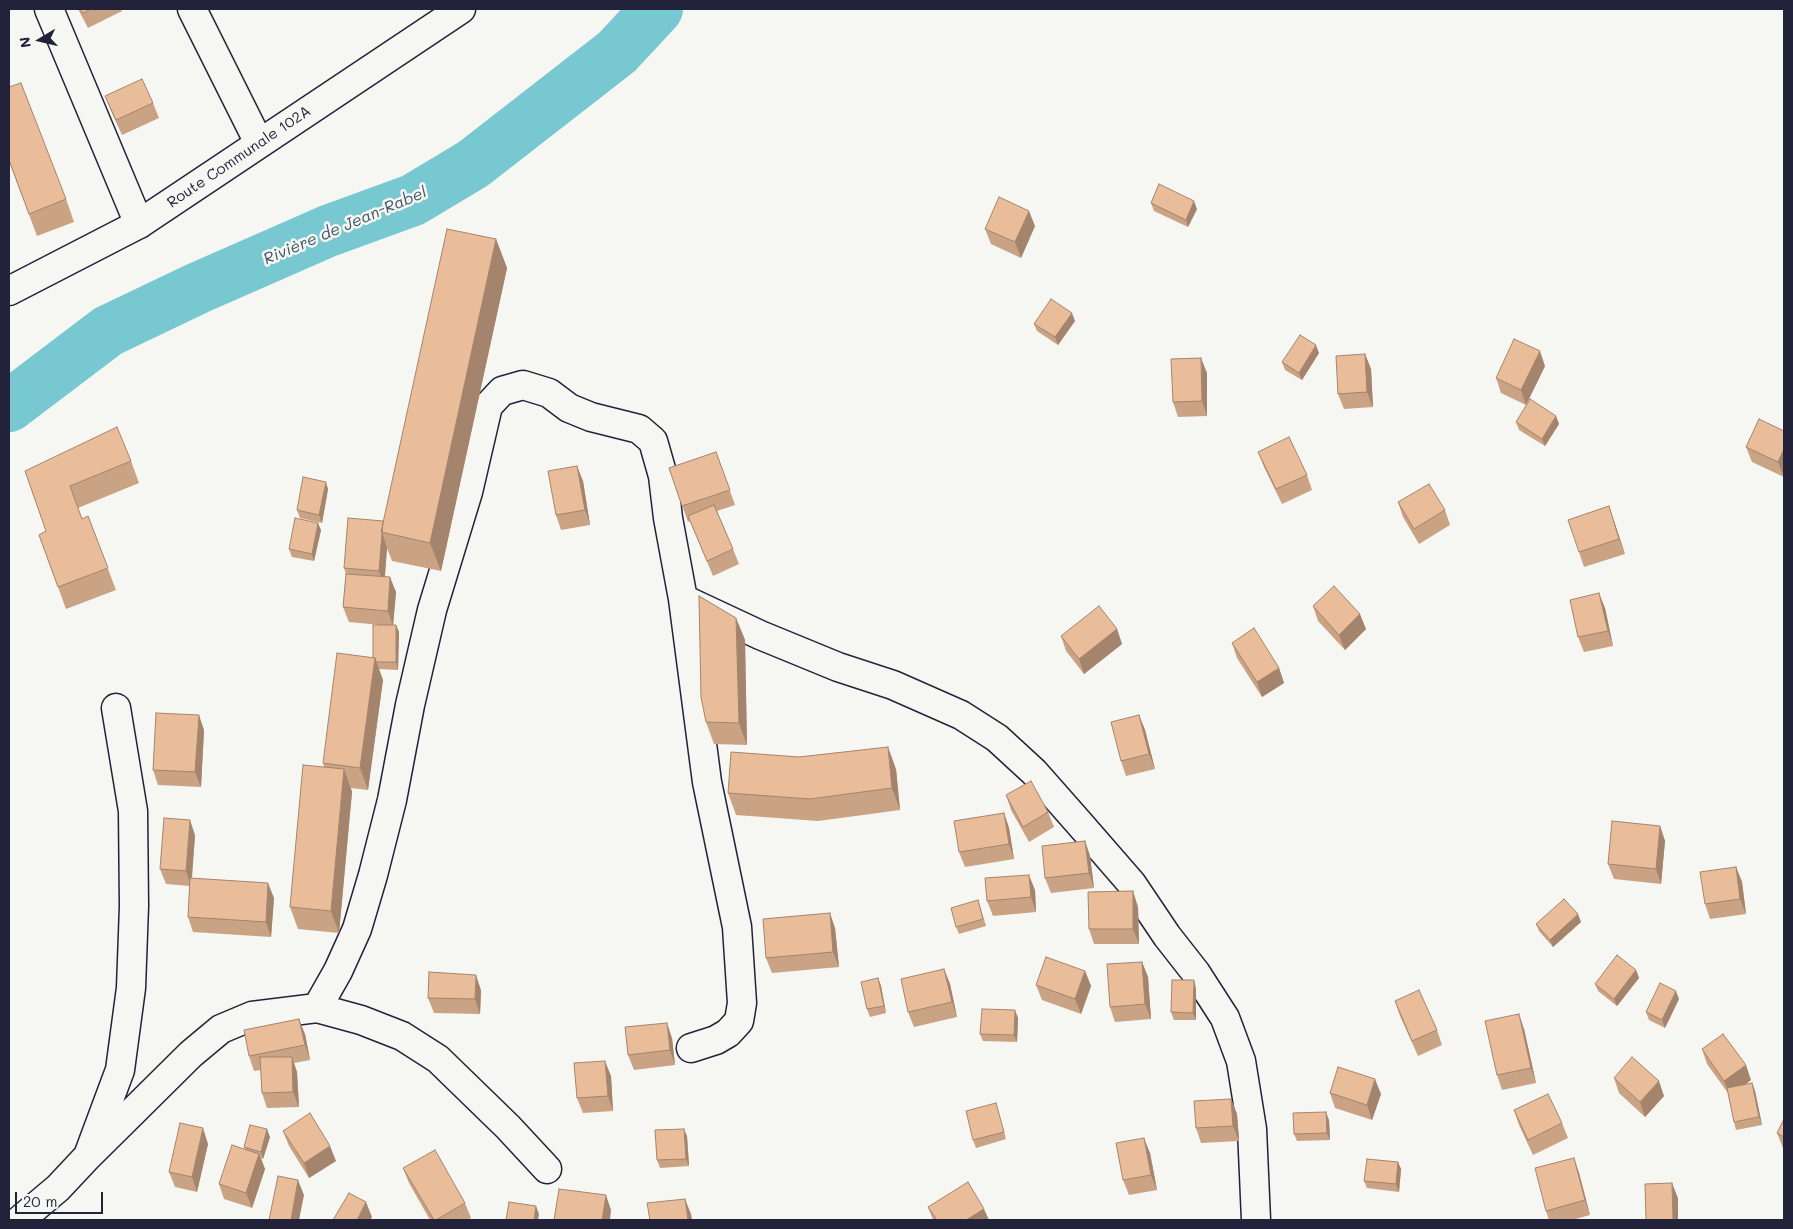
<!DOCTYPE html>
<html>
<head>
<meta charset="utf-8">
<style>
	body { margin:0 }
	#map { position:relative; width:1793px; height:1229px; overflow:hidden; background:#f6f6f2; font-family:Mali,sans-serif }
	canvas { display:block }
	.frame { position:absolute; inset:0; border:10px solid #22223b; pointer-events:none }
	.north { position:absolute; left:15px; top:15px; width:50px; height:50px; -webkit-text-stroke:4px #f6f6f2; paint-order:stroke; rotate:261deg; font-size:14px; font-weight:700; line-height:20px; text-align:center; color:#22223b }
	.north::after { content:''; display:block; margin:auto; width:18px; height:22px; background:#22223b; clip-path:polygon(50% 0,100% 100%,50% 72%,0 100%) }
	.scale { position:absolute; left:15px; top:1192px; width:88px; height:22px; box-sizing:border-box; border:2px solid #22223b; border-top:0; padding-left:6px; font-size:15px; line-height:18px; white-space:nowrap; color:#22223b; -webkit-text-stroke:4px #f6f6f2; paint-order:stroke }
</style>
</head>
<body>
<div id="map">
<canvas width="1793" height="1229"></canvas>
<div class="frame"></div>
<div class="north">N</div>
<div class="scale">20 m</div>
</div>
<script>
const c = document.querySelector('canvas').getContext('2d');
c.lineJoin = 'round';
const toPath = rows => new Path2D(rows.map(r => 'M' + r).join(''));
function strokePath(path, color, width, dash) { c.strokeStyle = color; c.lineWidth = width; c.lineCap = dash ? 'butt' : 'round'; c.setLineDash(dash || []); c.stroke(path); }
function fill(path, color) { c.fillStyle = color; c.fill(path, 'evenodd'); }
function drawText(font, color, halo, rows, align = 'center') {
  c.font = font + ' Mali,sans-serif'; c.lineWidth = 5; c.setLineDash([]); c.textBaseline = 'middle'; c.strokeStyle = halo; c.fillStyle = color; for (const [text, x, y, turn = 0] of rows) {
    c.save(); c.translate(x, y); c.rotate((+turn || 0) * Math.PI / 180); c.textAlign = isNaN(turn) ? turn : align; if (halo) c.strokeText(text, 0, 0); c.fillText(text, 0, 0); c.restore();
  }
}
const river = toPath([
	[9,406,108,331,198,288,328,231,413,200,473,164,617,52,657,9]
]);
const minor = toPath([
	[49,9,139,224],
	[192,9,259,143],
	[683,599,707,782,737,927,742,1003,739,1021,728,1033,716,1040,691,1048],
	[317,1008,338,971,357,929,373,875,392,800,410,705,432,610,468,492,488,406,502,391,523,385,549,393,569,408,591,417,639,429,653,441,663,476,668,518,683,599,760,635,838,667,893,685,961,715,997,738,1034,772,1079,823,1132,884,1167,936,1196,973,1225,1018,1241,1061,1252,1129,1256,1220],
	[88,1156,191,1054,221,1029,252,1016,317,1008,361,1020,402,1036,438,1059,508,1127,547,1169],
	[20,1220,58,1188,88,1156,120,1070,131,988,134,906,133,811,116,708]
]);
const tertiary = toPath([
	[9,291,139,224,461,9]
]);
const wall = toPath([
	[78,9,121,9,122,11,88,28],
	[105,96,153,103,159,118,122,135,111,111],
	[9,161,66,199,74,222,37,236],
	[1151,203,1197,209,1188,227,1154,211],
	[1035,226,1021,258,991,244,985,229],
	[496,239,507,268,441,571,392,561,387,548,385,577,396,592,393,625,396,625,399,632,398,670,379,669,383,680,368,790,351,788,352,792,339,933,298,929,290,907,324,767,323,763,373,657,380,625,349,622,343,607,346,574,344,568,383,521,383,523],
	[1075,321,1058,345,1037,331,1034,324],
	[1319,353,1302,380,1285,370,1282,362],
	[1365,354,1371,369,1373,407,1344,409,1338,394],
	[1545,366,1526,405,1501,393,1496,378],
	[1207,373,1207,416,1178,417,1173,402],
	[1556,416,1559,424,1545,446,1519,430,1516,422],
	[1784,431,1784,477,1752,462,1746,447],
	[716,452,735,505,717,511,733,549,739,564,713,576,690,521,688,522,669,468],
	[1258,452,1307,475,1312,490,1282,504,1264,467],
	[131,461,139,483,78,508,82,519,88,516,116,590,66,609,39,535,46,531,25,471],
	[583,481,590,525,561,530,556,515],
	[328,489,322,523,300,518,297,510],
	[1398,502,1445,510,1450,525,1419,544,1403,517],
	[1614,521,1625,554,1584,567,1579,552],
	[321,530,314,561,292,557,289,549],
	[1313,606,1366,629,1345,650,1318,621],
	[1605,608,1613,646,1584,652,1578,637],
	[736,618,745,640,747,745,714,744,706,722],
	[1117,629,1122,644,1084,674,1066,651,1061,636],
	[1232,643,1279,668,1284,683,1262,697,1237,658],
	[1139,715,1145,730,1155,769,1126,776,1121,761],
	[204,730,201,787,158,785,153,770],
	[896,769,900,810,818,821,736,815,728,793],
	[1006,795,1048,812,1054,827,1029,842,1011,810],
	[1004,813,1009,828,1014,859,965,867,959,852],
	[1660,826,1665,841,1661,884,1614,879,1608,864],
	[195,835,192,879,274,898,271,937,193,932,188,917,190,886,166,884,160,869],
	[1085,841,1090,856,1094,888,1051,893,1045,878],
	[1736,867,1742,882,1746,914,1710,919,1705,904],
	[1035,890,1036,912,993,916,987,901],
	[978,900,986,926,959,934,956,927],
	[1138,907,1139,944,1094,944,1089,929],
	[1581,922,1553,947,1539,931,1536,924],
	[835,928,839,967,772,973,766,958],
	[1142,962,1148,977,1151,1019,1115,1022,1110,1007],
	[944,969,950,984,957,1017,914,1027,908,1012],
	[1636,970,1639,978,1617,1006,1598,991,1595,984],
	[1085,971,1091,986,1081,1014,1042,1000,1036,985],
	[878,978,881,986,886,1013,870,1017,867,1009],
	[1196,988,1196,1020,1174,1020,1171,1012],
	[481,990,480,1014,434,1013,428,998],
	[1679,999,1665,1028,1649,1020,1646,1012],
	[1395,1001,1437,1030,1442,1045,1418,1056,1400,1016],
	[1018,1018,1017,1042,983,1041,980,1034],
	[1524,1029,1536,1083,1502,1090,1497,1075],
	[305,1034,310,1060,294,1063,297,1072,299,1107,267,1108,262,1093,261,1070,254,1071,249,1056],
	[672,1038,675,1065,634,1070,628,1055],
	[1702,1049,1751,1080,1745,1085,1752,1083,1755,1091,1762,1125,1736,1130,1734,1122,1728,1093,1707,1064],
	[611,1076,613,1111,583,1113,577,1098],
	[1614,1078,1664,1096,1645,1117,1619,1093],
	[1330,1093,1381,1094,1372,1120,1335,1108],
	[1231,1099,1237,1114,1239,1141,1201,1143,1196,1128],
	[996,1103,1006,1139,976,1148,973,1140],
	[1514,1110,1562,1123,1568,1138,1533,1155,1519,1125],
	[1784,1119,1784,1149,1783,1148,1777,1133],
	[1329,1120,1330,1140,1297,1141,1294,1134],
	[283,1131,336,1161,309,1178,289,1146],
	[687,1136,689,1166,660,1168,657,1160],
	[270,1137,263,1159,261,1158,265,1169,252,1208,224,1199,219,1184,245,1149,244,1147],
	[208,1144,197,1192,175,1187,169,1172],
	[1150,1153,1157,1190,1129,1195,1123,1180],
	[1574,1158,1579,1173,1590,1215,1572,1220,1549,1220,1546,1211],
	[1398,1162,1401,1169,1399,1192,1367,1188,1364,1181],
	[403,1168,465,1203,471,1218,468,1220,469,1220,430,1220,409,1183],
	[928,1207,989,1220,933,1220]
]);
const shadedWall = toPath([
	[1194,201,1197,209,1188,227,1186,220],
	[1029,211,1035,226,1021,258,1015,242],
	[496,239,507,268,441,571,430,543],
	[1072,313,1075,321,1058,345,1055,337],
	[1316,345,1319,353,1302,380,1299,373],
	[1540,351,1545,366,1526,405,1521,390],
	[1365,354,1371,369,1373,407,1367,392],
	[1201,358,1207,373,1207,416,1202,401],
	[1556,416,1559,424,1545,446,1542,439],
	[1784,449,1784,477,1778,462],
	[577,466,583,481,590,525,585,510],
	[326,482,328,489,322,523,319,515],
	[1609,506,1625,554,1619,539],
	[318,523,321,530,314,561,312,554],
	[382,532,387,548,384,586,379,571],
	[390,577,396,592,393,626,388,611],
	[1599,593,1605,608,1613,646,1608,631],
	[1360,614,1366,629,1345,650,1339,635],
	[736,618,745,640,747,745,739,723],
	[396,625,399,632,398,670,396,662],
	[1117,629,1122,644,1084,674,1079,659],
	[375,658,383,680,368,790,360,768],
	[1279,668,1284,683,1262,697,1257,682],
	[199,715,204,730,201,787,195,772],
	[1139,715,1145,730,1155,769,1149,754],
	[888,747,896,769,900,810,892,788],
	[344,769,352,792,339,933,331,911],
	[1004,813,1009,828,1014,859,1009,844],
	[190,820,195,835,191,886,186,871],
	[1660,826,1665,841,1661,884,1656,869],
	[1085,841,1090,856,1094,888,1089,873],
	[1736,867,1742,882,1746,914,1740,899],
	[1029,875,1035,890,1036,912,1031,897],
	[268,883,274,898,271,937,266,922],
	[1133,891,1138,907,1139,944,1133,929],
	[830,913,835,928,839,967,833,952],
	[1578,914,1581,922,1553,947,1550,940],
	[1142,962,1148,977,1151,1019,1145,1004],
	[944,969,950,984,957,1017,952,1002],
	[1636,970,1639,978,1617,1006,1614,999],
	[1085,971,1091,986,1081,1014,1075,999],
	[476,975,481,990,480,1014,475,999],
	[878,978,881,986,886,1013,884,1006],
	[1194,980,1196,988,1196,1020,1193,1013],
	[1676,991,1679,999,1665,1028,1662,1020],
	[1015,1010,1018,1018,1017,1042,1014,1035],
	[1519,1014,1524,1029,1536,1083,1531,1068],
	[299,1019,305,1034,310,1060,305,1045],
	[667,1023,672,1038,675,1065,670,1050],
	[292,1057,297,1072,299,1107,293,1092],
	[605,1061,611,1076,613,1111,608,1096],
	[1746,1065,1751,1080,1730,1096,1724,1081],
	[1375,1079,1381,1094,1372,1120,1367,1105],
	[1659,1081,1664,1096,1645,1117,1640,1102],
	[1752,1083,1755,1091,1762,1125,1759,1117],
	[1231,1099,1237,1114,1239,1141,1233,1126],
	[1326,1112,1329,1120,1330,1140,1327,1133],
	[203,1128,208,1144,197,1192,192,1177],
	[267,1129,270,1137,263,1159,261,1152],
	[684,1129,687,1136,689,1166,686,1159],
	[1144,1138,1150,1153,1157,1190,1151,1175],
	[330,1146,336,1161,309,1178,304,1163],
	[259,1154,265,1169,252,1208,246,1193],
	[1574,1158,1579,1173,1590,1215,1585,1200],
	[1398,1162,1401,1169,1399,1192,1396,1184],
	[298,1180,304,1195,299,1220,291,1220],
	[1672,1183,1678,1198,1678,1220,1673,1220],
	[606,1195,611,1210,610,1220,602,1220],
	[685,1199,691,1214,692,1220,688,1220],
	[366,1202,372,1217,370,1220,357,1220],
	[536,1206,539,1214,538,1220,534,1220],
	[984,1209,989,1220,966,1220]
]);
const building = toPath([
	[80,9,91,9,83,13,80,9],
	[142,79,153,103,116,120,105,96,142,79],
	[21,83,66,199,29,214,9,160,9,87,21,83],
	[1159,184,1194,201,1186,220,1151,203,1159,184],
	[999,197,1029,211,1015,242,985,229,999,197],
	[447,229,496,239,430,543,381,532,447,229],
	[1051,299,1072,313,1055,337,1034,324,1051,299],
	[1300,335,1316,345,1299,373,1282,362,1300,335],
	[1514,339,1540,351,1521,390,1496,378,1514,339],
	[1365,354,1367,392,1338,394,1336,356,1365,354],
	[1201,358,1202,401,1173,402,1171,359,1201,358],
	[1530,399,1556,416,1542,439,1516,422,1530,399],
	[1759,419,1784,431,1784,449,1778,462,1746,447,1759,419],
	[117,427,131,461,70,486,82,519,88,516,108,568,58,587,39,535,46,531,25,471,117,427],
	[1289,437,1307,475,1276,489,1258,452,1289,437],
	[716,452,730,490,682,506,669,468,716,452],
	[577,466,585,510,556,515,548,471,577,466],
	[303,477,326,482,319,515,297,510,303,477],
	[1429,484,1445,510,1414,529,1398,502,1429,484],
	[714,505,733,549,707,561,688,516,714,505],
	[1609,506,1619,539,1579,552,1568,520,1609,506],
	[295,518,318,523,312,554,289,549,295,518],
	[348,518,383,521,379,571,344,568,348,518],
	[346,574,390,577,388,611,343,607,346,574],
	[1334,586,1360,614,1339,635,1313,606,1334,586],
	[1599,593,1608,631,1578,637,1570,600,1599,593],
	[699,596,736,618,739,723,706,722,701,697,699,596],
	[1099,606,1117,629,1079,659,1061,636,1099,606],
	[373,625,396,625,396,662,376,662,375,658,373,657,373,625],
	[1254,628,1279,668,1257,682,1232,643,1254,628],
	[337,653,375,658,360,768,323,763,337,653],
	[156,713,199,715,195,772,153,770,156,713],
	[1139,715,1149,754,1121,761,1111,722,1139,715],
	[888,747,892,788,810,799,728,793,731,752,799,757,888,747],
	[303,765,344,769,331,911,290,907,303,765],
	[1031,781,1048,812,1023,827,1006,795,1031,781],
	[1004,813,1009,844,959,852,954,821,1004,813],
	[164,818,190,820,186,871,160,869,164,818],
	[1612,821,1660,826,1656,869,1608,864,1612,821],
	[1085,841,1089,873,1045,878,1042,846,1085,841],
	[1736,867,1740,899,1705,904,1700,872,1736,867],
	[1029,875,1031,897,987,901,985,878,1029,875],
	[190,878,268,883,266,922,188,917,190,878],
	[1133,891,1133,929,1089,929,1088,892,1133,891],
	[1564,899,1578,914,1550,940,1536,924,1564,899],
	[978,900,983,919,956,927,951,908,978,900],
	[830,913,833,952,766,958,763,919,830,913],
	[1617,955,1636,970,1614,999,1595,984,1617,955],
	[1046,957,1085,971,1075,999,1036,985,1046,957],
	[1142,962,1145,1004,1110,1007,1107,964,1142,962],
	[944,969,952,1002,908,1012,901,979,944,969],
	[429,972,476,975,475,999,428,998,429,972],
	[878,978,884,1006,867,1009,861,982,878,978],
	[1172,980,1194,980,1193,1013,1171,1012,1172,980],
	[1660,983,1676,991,1662,1020,1646,1012,1660,983],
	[1419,990,1437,1030,1412,1041,1395,1001,1419,990],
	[982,1009,1015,1010,1014,1035,980,1034,982,1009],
	[1519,1014,1531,1068,1497,1075,1485,1021,1519,1014],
	[299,1019,305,1045,249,1056,244,1030,299,1019],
	[667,1023,670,1050,628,1055,625,1027,667,1023],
	[1723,1034,1746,1065,1724,1081,1702,1049,1723,1034],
	[260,1057,292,1057,293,1092,262,1093,260,1057],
	[1632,1057,1659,1081,1640,1102,1614,1078,1632,1057],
	[605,1061,608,1096,577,1098,574,1063,605,1061],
	[1338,1067,1375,1079,1367,1105,1330,1093,1338,1067],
	[1752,1083,1759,1117,1734,1122,1727,1088,1752,1083],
	[1548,1094,1562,1123,1528,1140,1514,1110,1548,1094],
	[1231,1099,1233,1126,1196,1128,1194,1101,1231,1099],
	[996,1103,1004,1132,973,1140,966,1111,996,1103],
	[1326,1112,1327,1133,1294,1134,1293,1113,1326,1112],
	[310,1113,330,1146,304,1163,283,1131,310,1113],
	[1784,1119,1784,1137,1777,1133,1784,1119],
	[180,1123,203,1128,192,1177,169,1172,180,1123],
	[250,1125,267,1129,261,1152,244,1147,250,1125],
	[684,1129,686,1159,657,1160,655,1130,684,1129],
	[1144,1138,1151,1175,1123,1180,1116,1143,1144,1138],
	[232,1145,259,1154,246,1193,219,1184,232,1145],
	[435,1150,465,1203,436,1220,434,1220,403,1168,435,1150],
	[1574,1158,1585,1200,1546,1211,1535,1168,1574,1158],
	[1367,1159,1398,1162,1396,1184,1364,1181,1367,1159],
	[278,1176,298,1180,291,1220,269,1220,278,1176],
	[968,1182,984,1209,966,1220,937,1220,928,1207,968,1182],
	[1672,1183,1673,1220,1646,1220,1645,1184,1672,1183],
	[559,1189,606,1195,602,1220,554,1220,559,1189],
	[349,1193,366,1202,357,1220,333,1220,349,1193],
	[685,1199,688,1220,650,1220,647,1203,685,1199],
	[509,1202,536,1206,534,1220,506,1220,509,1202]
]);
const streetNames = [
	["Route Communale 102A",239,157,-34]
];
const waterNames = [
	["Rivière de Jean-Rabel",345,226,-23]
];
strokePath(river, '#77c8d1', 52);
strokePath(minor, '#22223b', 31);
strokePath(tertiary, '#22223b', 31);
strokePath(minor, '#f6f6f2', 28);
strokePath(tertiary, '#f6f6f2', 28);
fill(wall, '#c9a384');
fill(shadedWall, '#a4846c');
fill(building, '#eabd9a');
strokePath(building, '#a4846c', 1);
drawText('15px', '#22223b', '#f6f6f2', streetNames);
drawText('italic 16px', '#3c5468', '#f6f6f2', waterNames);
</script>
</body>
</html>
